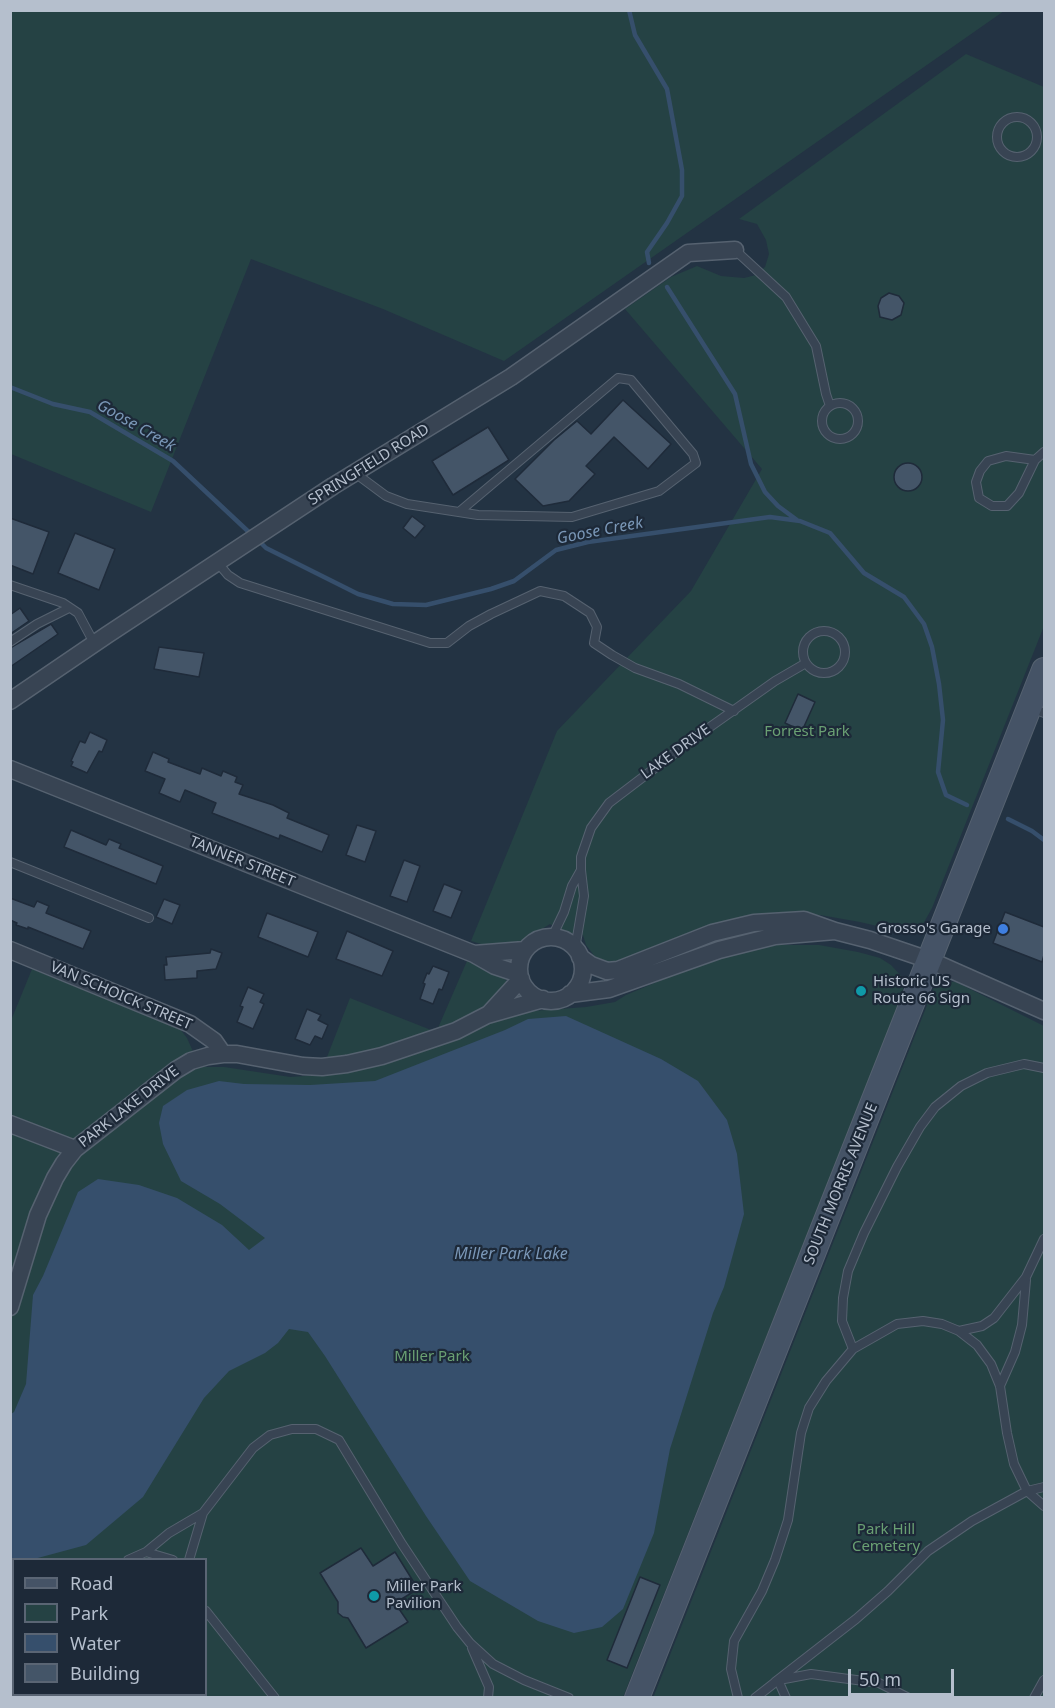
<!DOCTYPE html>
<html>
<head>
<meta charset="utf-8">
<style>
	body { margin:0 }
	#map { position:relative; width:1055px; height:1708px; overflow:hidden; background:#233343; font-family:"Noto Sans",sans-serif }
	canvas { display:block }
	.frame { position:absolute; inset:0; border:12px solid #b5bfcd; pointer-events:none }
	.legend { position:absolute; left:12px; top:1558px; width:195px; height:138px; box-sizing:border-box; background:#1d2938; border:2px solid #5a6574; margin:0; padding:8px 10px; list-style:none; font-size:18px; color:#b5bfcd }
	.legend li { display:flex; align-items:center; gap:12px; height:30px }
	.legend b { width:30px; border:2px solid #5a6574 }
	.scale { position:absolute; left:848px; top:1669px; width:106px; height:27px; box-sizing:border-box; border:3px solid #b5bfcd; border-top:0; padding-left:8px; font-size:18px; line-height:21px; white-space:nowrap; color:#b5bfcd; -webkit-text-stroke:4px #1d2938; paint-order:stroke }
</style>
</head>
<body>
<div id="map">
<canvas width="1055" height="1708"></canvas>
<div class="frame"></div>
<ul class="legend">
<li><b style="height:8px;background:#455366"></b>Road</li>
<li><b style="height:16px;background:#254244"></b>Park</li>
<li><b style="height:16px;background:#364f6c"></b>Water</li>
<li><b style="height:16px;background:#445568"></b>Building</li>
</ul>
<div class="scale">50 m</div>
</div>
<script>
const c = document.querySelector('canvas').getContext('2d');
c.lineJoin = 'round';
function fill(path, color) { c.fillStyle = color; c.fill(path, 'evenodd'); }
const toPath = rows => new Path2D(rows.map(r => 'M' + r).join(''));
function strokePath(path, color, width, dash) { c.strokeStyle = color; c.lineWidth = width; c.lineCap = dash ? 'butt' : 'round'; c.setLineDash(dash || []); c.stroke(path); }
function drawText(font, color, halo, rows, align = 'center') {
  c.font = font + ' "Noto Sans",sans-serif'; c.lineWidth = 4.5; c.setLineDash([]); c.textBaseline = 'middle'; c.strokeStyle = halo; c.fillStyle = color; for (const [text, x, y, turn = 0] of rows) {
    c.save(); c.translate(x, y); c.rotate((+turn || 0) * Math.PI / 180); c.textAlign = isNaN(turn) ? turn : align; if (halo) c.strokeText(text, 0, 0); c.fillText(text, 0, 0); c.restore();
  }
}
const green = toPath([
	[10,11,11,10,1004,11,504,361,383,309,251,259,151,512,11,454],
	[966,54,1044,87,1044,626,932,908,922,926,907,933,860,922,820,915,770,915,613,964,596,958,586,945,583,935,561,931,550,924,522,941,509,946,491,947,471,941,557,731,691,591,762,469,625,309,671,277,697,266,721,276,744,278,756,275,765,267,769,254,766,240,757,224,739,219],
	[777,945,819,945,858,952,880,958,891,965,905,980,901,998,623,1697,11,1697,10,1023,32,969,180,1029,187,1038,200,1067,224,1067,290,1077,320,1075,350,998,431,1030,438,1028,467,961,503,977,532,1011,586,1007,615,1002,626,995,709,960,746,949],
	[14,1560,206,1560,206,1694,14,1694],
	[943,981,956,982,1044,1026,1044,1697,653,1698,935,985]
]);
const water = toPath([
	[566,1016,661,1059,698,1081,727,1120,737,1154,744,1214,724,1287,713,1313,670,1449,654,1533,623,1609,602,1627,574,1633,538,1621,470,1581,426,1516,325,1356,308,1332,289,1329,278,1343,265,1353,229,1371,204,1398,143,1497,86,1545,34,1559,11,1561,11,1414,14,1412,26,1384,33,1295,43,1276,78,1192,98,1179,139,1185,177,1198,222,1225,249,1250,265,1238,220,1204,181,1181,163,1144,159,1123,163,1106,187,1090,219,1081,244,1084,310,1085,375,1081,505,1030,528,1019]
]);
const stream = toPath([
	[629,10,635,35,667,89,682,170,682,196,667,223,647,252,649,263],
	[667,287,735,394,751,464,765,492,778,506,797,520],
	[10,387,53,404,90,412,173,461,252,535],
	[258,540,266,548,358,594,393,604,426,605,491,589,514,581,556,550,588,542,770,517,800,521,830,533,864,573,904,597,924,624,932,647,939,684,943,720,938,772,946,795,967,805],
	[1008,819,1032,831,1044,840]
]);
const building = toPath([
	[889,293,899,296,904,303,901,315,892,320,880,317,878,306,881,298,889,293],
	[623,400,671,444,648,469,614,437,586,466,595,474,569,501,543,506,515,479,554,440,577,421,591,434,623,400],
	[488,427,509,460,453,495,432,461,488,427],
	'894 477a14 14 0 1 1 28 0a14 14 0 1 1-28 0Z',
	[412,516,425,526,415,538,403,528,412,516],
	[10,518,49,532,33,574,10,565,10,518],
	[75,533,115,549,99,590,58,573,75,533],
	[20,608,29,621,10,634,10,615,20,608],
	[51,624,58,634,10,667,10,648,51,624],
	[159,647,204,653,199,677,154,669,159,647],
	[798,694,815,702,802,731,785,723,798,694],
	[90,732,107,740,102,752,99,751,87,773,71,766,73,762,71,761,80,741,85,743,90,732],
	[153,752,169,759,168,762,200,774,202,768,221,776,223,771,237,777,235,782,243,785,239,794,273,805,289,813,287,818,329,835,322,852,280,835,279,839,212,813,216,803,185,790,180,802,159,793,165,779,145,771,153,752],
	[357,825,376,831,365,862,346,855,357,825],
	[71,830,106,845,109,839,121,844,119,848,163,866,156,884,64,847,71,830],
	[404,860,420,866,407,902,390,896,404,860],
	[444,884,462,891,451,918,433,911,444,884],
	[10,898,34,907,37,901,49,906,46,913,91,931,83,949,28,927,28,929,16,925,17,923,10,920,10,898],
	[164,899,180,905,172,924,156,917,164,899],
	[1005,912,1044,927,1044,955,1042,962,993,943,1005,912],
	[267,913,318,932,308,957,258,937,267,913],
	[347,931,393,951,382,976,336,959,347,931],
	[211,949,222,953,216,969,197,971,197,978,165,980,164,965,167,965,166,957,210,953,211,949],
	[433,966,449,972,442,990,439,989,433,1004,420,999,425,984,423,983,427,973,429,974,433,966],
	[248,987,264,994,260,1002,264,1004,253,1029,237,1022,243,1007,240,1006,248,987],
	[307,1009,321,1015,318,1020,328,1025,322,1039,315,1036,310,1045,295,1039,307,1009],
	[361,1548,373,1566,395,1552,418,1589,395,1603,408,1622,366,1648,348,1618,343,1617,338,1613,338,1602,320,1573,361,1548],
	[640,1577,660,1585,627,1668,607,1660,640,1577]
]);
const service = toPath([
	'997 137a20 20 0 1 1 40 0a20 20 0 1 1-40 0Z',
	[735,250,786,297,816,346,826,394,830,406],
	'822 421a18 18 0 1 1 36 0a18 18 0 1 1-36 0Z',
	[1035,460,1006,456,988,461,980,471,976,482,979,498,992,506,1007,506,1019,493,1035,460,1044,452],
	[355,473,386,496,407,504,478,515,572,517,659,491,696,463,693,454,631,380,618,378,459,512],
	[217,562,228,575,240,583,430,643,447,643,469,626,491,614,540,591,564,596,590,613,597,627,594,643,612,655,635,668,679,684,734,711],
	[10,585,63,603,78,613,94,643],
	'803 652a21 21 0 1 1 42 0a21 21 0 1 1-42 0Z',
	[10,642,37,624,69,608],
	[1030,707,1044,713],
	[10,862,149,918],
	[581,870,581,857,591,828,609,803,693,739,775,681,806,663],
	[552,937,564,912,572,886,581,870,584,896,575,949],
	[959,1331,982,1326,994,1318,1026,1277,1044,1239],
	[853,1349,897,1324,923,1321,942,1324,959,1331,977,1345,991,1364,1000,1386,1007,1433,1014,1464,1027,1491,1044,1487],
	[1000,1386,1015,1352,1022,1325,1026,1280],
	[146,1552,173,1560],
	[128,1560,146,1552,169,1533,203,1513,253,1448,270,1435,292,1429,316,1429,339,1440,402,1544,457,1627,470,1643,493,1664,524,1680,569,1698],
	[189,1560,203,1513],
	[10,1592,14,1591],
	[206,1611,275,1698],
	[472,1648,489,1687,488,1698],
	[779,1680,811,1674,879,1683,909,1698],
	[775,1682,856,1619,888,1591,928,1551,972,1521,1027,1491,1044,1506],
	[738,1698,731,1669,734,1641,762,1591,775,1560,788,1520,801,1433,809,1408,826,1381,853,1349,842,1321,843,1298,848,1271,864,1233,897,1167,920,1127,935,1107,961,1086,987,1073,1024,1064,1044,1068],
	[755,1698,778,1680,786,1698],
	[1034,1698,1044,1680]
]);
const minor = toPath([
	[10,701,107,635,333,486,511,377,688,253,735,250],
	[10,769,474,954,495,966,519,974],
	[835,931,870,940,929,960,1044,1011],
	'519 969a32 32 0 1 1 64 0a32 32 0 1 1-64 0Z',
	[10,950,190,1024,214,1041,223,1054],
	[474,954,525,950],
	[570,994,609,989,719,950,775,936,835,931,804,920,754,923,712,933,618,970,607,971,591,965,580,957],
	[489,1014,521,979],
	[10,1124,75,1149],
	[10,1307,38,1215,55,1178,64,1163,75,1149,176,1070,191,1061,208,1056,223,1054,237,1054,303,1066,322,1067,347,1064,382,1056,456,1031,487,1015,543,999]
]);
const secondary = toPath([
	[637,1698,1044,670]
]);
const markers = [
	[1003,929,6,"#3f7fe0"],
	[861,991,6,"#0f9aa8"],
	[374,1596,6,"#0f9aa8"]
];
const streetNames = [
	["SPRINGFIELD ROAD",369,465,-32],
	["LAKE DRIVE",676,752,-36],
	["TANNER STREET",242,862,22],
	["VAN SCHOICK STREET",121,996,23],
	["PARK LAKE DRIVE",129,1107,-38],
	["SOUTH MORRIS AVENUE",841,1184,-68]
];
const parkNames = [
	["Forrest Park",807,732],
	["Miller Park",432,1357],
	["Park Hill",886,1530],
	["Cemetery",886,1547]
];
const poiNames = [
	["Grosso's Garage",991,929,"right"],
	["Historic US",873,982],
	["Route 66 Sign",873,999],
	["Miller Park",386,1587],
	["Pavilion",386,1604]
];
const waterNames = [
	["Goose Creek",136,426,30],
	["Goose Creek",600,531,-11],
	["Miller Park Lake",511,1254]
];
fill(green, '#254244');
fill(water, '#364f6c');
strokePath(stream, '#364f6c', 4.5);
fill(building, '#445568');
strokePath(building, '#1f2b3a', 1.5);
strokePath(service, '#566270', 10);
strokePath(minor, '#566270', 19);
strokePath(secondary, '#566270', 26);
strokePath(service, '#384453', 8);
strokePath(minor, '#384453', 16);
strokePath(secondary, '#455366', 24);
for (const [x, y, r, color] of markers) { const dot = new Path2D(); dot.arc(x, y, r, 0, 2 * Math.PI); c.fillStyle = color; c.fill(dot); strokePath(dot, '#1d2938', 2); }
drawText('15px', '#b5bfcd', '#1d2938', streetNames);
drawText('15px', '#6aa073', '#1d2938', parkNames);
drawText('15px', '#b5bfcd', '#1d2938', poiNames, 'left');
drawText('italic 16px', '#7a97b7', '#1d2938', waterNames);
</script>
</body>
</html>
